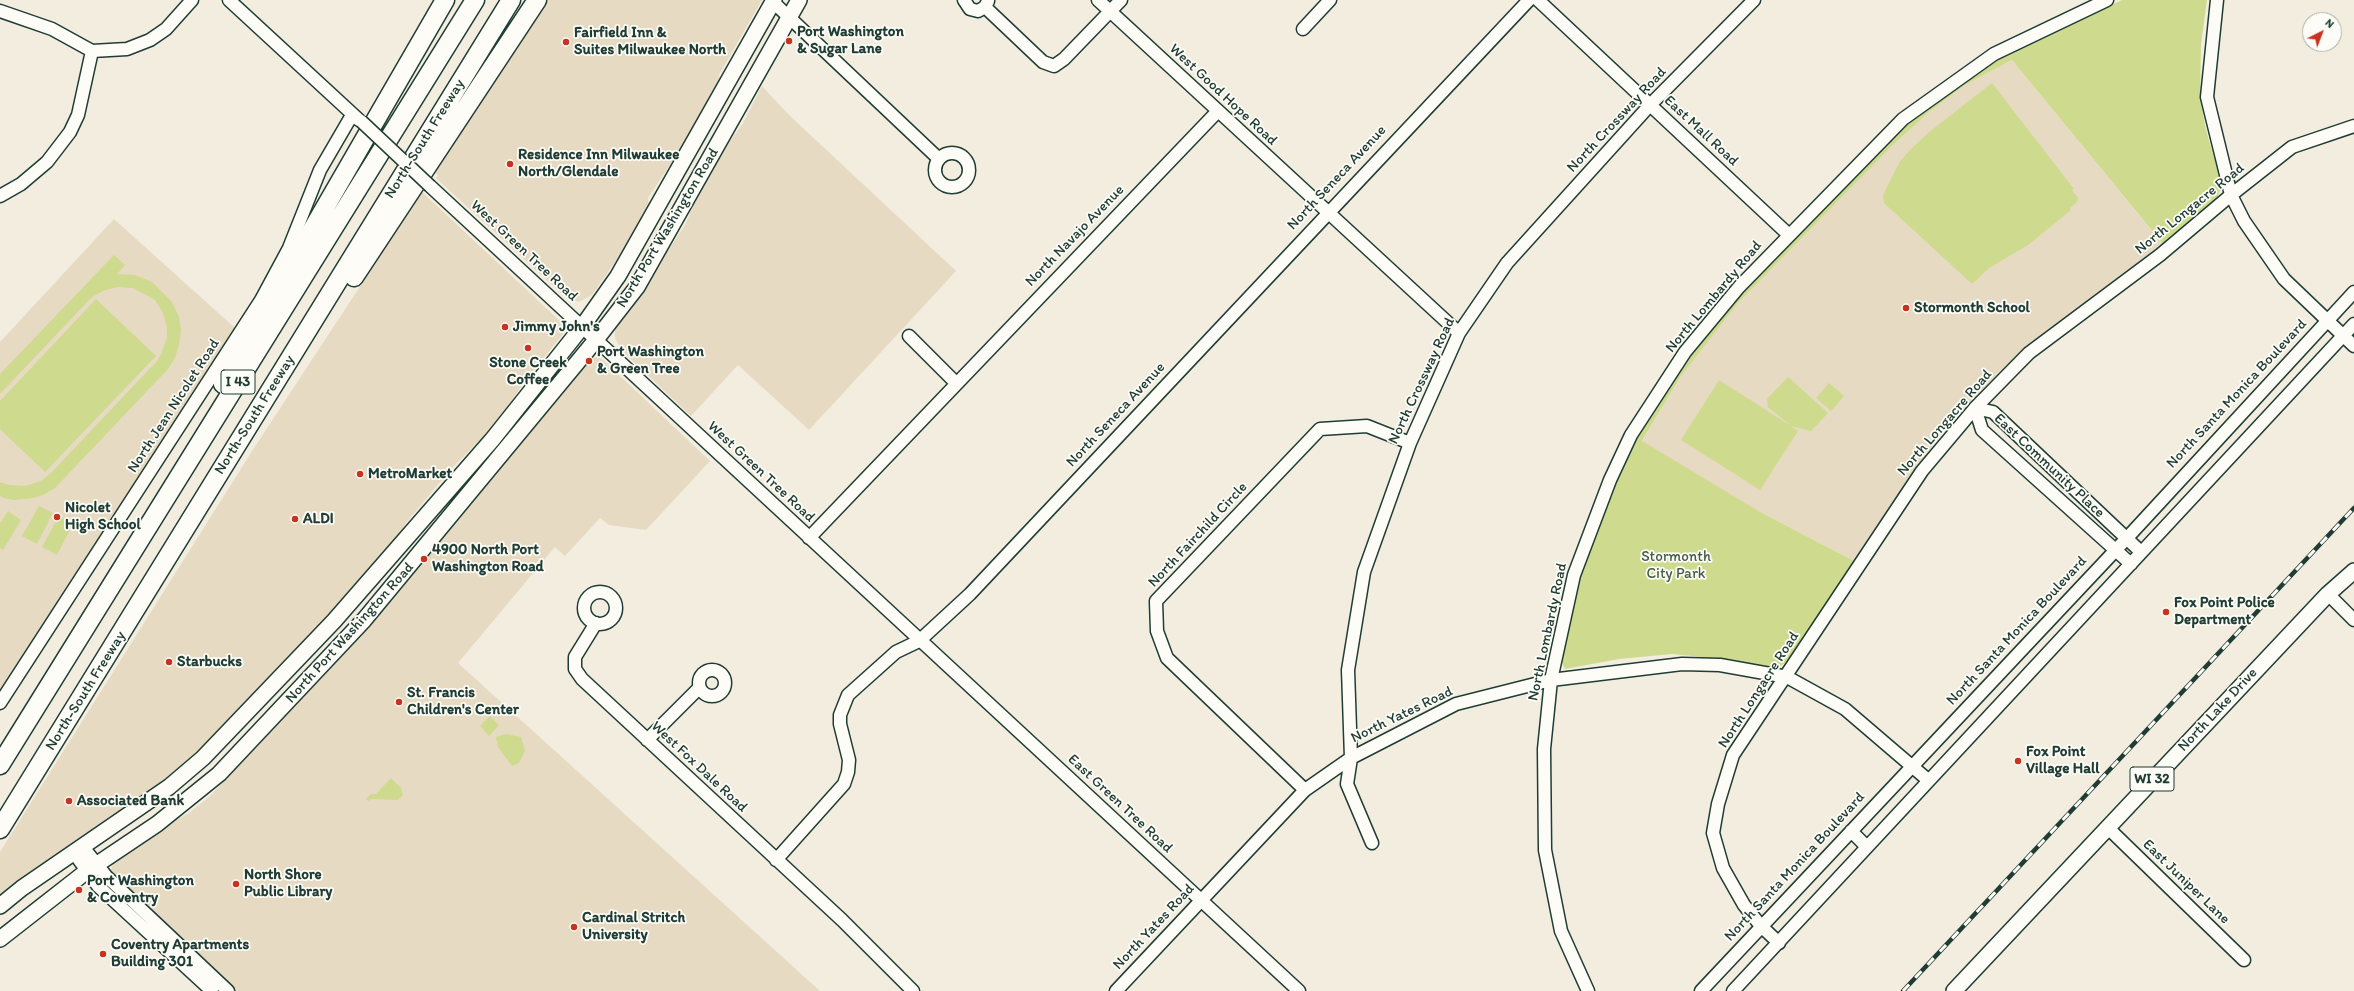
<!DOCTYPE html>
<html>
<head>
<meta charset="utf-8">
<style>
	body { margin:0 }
	#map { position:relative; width:2354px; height:991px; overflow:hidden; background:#f3eddf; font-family:Itim,sans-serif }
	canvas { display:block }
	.north { position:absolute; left:2302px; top:12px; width:40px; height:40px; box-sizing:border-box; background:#fdfcf7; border:1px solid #a4b0a9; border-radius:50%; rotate:42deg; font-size:11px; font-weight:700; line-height:16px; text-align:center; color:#1f3d34 }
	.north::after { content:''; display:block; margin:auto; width:14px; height:18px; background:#c8321e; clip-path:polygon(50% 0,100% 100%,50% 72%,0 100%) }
</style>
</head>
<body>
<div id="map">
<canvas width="2354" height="991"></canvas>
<div class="north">N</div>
</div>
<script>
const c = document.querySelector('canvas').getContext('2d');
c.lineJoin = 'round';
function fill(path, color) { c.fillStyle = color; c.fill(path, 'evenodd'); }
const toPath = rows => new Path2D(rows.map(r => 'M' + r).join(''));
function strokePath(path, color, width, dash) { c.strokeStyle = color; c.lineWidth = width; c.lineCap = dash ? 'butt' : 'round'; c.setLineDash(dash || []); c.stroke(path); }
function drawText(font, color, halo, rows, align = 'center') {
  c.font = font + ' Itim,sans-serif'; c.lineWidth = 3.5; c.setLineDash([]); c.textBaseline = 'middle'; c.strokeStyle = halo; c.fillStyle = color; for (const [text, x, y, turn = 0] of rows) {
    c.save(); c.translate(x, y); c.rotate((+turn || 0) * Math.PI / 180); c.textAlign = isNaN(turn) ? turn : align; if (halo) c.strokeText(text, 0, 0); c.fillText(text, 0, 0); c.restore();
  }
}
const built = toPath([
	[548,0,762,0,719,75,720,81,701,118,648,198,649,207,636,232,592,295,579,302,564,296,436,178,438,175,435,173],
	[2012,60,2161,242,2166,244,2037,339,1999,372,1946,428,1926,455,1856,562,1762,513,1642,442,1681,376,1702,347,1738,303,1791,249,1895,143,1928,113,1965,85],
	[762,86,788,114,956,271,809,430,738,365,691,416,622,351,615,338,615,328,685,225,699,192,713,165,743,123],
	[422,192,561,322,564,327,563,334,522,385,500,420,452,468,406,523,397,540,345,600,192,760,127,810,109,817,0,897,0,852,254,448],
	[114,219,235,328,0,692,0,342],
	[597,357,602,359,710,461,646,530,609,525,600,518,565,556,555,547,458,663,820,991,236,991,116,879,111,871,113,861,163,827,189,813,210,796,374,619,590,358]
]);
const green = toPath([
	[2122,0,2207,0,2201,44,2200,98,2206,130,2222,185,2216,202,2166,244,2163,244,2012,60,1965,85,1928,113,1895,143,1738,303,1681,376,1642,441,1762,513,1856,562,1823,612,1789,660,1776,669,1703,657,1672,654,1619,659,1565,669,1560,659,1580,574,1619,469,1641,429,1678,370,1721,316,1834,194,1911,120,1996,60],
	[1992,83,2074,189,2072,190,2078,198,2077,202,2070,208,2071,210,2028,245,1989,268,1972,284,1884,203,1883,195,1899,163,1909,151,1928,133],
	[114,255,125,265,117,274,135,275,152,282,172,302,179,317,181,330,179,345,175,358,168,369,55,488,43,495,33,498,14,500,4,498,0,496,0,482,9,485,25,486,41,481,50,474,157,361,161,354,167,338,167,328,163,313,155,300,133,288,118,287,105,290,92,297,0,394,0,374],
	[96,299,156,356,45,472,0,429,0,401],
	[1788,377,1828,413,1811,431,1791,426,1798,431,1760,490,1681,440,1719,380,1791,426,1768,407,1767,399],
	[1829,383,1844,396,1831,411,1816,398],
	[39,506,53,513,37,544,22,536],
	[8,511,21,520,3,550,0,548,0,523],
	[59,516,73,524,57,555,42,547],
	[490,716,499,725,489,736,480,726],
	[506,734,521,737,525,751,519,763,512,766,498,747,496,737],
	[391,778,401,788,403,795,398,800,371,799,369,801,366,799,371,794,376,794]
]);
const minor = toPath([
	[229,0,359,120],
	[964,0,970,9,978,11,985,7,988,1],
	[1098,0,1459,333],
	[1538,0,1789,235],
	[2217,0,2207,97,2231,195,2244,221,2284,279,2354,346],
	[773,2,939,159],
	[985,7,1043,62,1054,66,1064,59,1121,0],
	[0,11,52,29,92,51,127,49,150,40,166,29,192,0],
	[1303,29,1330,0],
	'935 170a17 17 0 1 1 34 0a17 17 0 1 1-34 0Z',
	[430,186,1299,991],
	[0,196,21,184,47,162,70,132,78,115,92,51],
	[909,336,956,383],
	[1975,408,1982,430,2131,564],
	[1975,408,1993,412,2141,552],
	[809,538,1217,112],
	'584 608a16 16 0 1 1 32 0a16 16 0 1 1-32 0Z',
	[2328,594,2354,620],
	[596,623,575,657,575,669,582,679,842,920,913,991],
	'699 683a13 13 0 1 1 26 0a13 13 0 1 1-26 0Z',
	[0,703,261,300,289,248,320,170,352,115],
	[647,740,699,688],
	[1305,790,1167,658,1157,631,1156,601,1320,429,1367,426,1410,443],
	[2107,827,2244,960],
	[1851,831,1867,847],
	[1372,843,1347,784,1351,758,1348,670,1364,572,1410,443,1459,333,1507,263,1650,105,1754,0],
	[83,847,106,876,228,991],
	[74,853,98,886,212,991],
	[776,860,844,784,848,772,849,760,840,724,840,715,848,695,896,652,919,641,970,594,1529,0],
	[1779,943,1761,926,1744,905,1723,868,1713,833,1718,804,1733,755,1922,471,1975,408,2029,353,2160,255,2231,195,2292,147,2354,126],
	[1116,991,1305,790,1351,758,1456,704,1551,680,1682,664,1720,665,1787,677,1845,709,1928,780],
	[1588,991,1561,931,1545,850,1544,749,1551,680,1574,575,1610,480,1631,435,1685,352,1739,287,1903,119,1994,54,2107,0],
	[1701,991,2127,538,2354,292],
	[1733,991,2354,324]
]);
const major = toPath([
	[0,906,22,888,169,787,203,758,334,621,492,440,582,327,618,276,774,0],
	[0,939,87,871,157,824,219,774,364,620,595,341,637,287,799,0],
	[1954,991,2328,594,2354,571]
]);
const highway = toPath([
	[354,277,537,0],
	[223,384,445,0],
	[0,765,475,0],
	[0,829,511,0]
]);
const rail = toPath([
	[1903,991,2354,508]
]);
const minorBridge = toPath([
	[361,121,430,186]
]);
const markers = [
	[789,41,4,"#c8321e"],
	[566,42,4,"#c8321e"],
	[510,164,4,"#c8321e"],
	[1906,308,4,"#c8321e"],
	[505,327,4,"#c8321e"],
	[528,348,4,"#c8321e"],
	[589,361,4,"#c8321e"],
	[360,474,4,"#c8321e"],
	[57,517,4,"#c8321e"],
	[295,519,4,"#c8321e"],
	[424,559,4,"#c8321e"],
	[2166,612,4,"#c8321e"],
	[169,662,4,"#c8321e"],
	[399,702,4,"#c8321e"],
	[2018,761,4,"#c8321e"],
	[69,801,4,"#c8321e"],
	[236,884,4,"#c8321e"],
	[79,890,4,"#c8321e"],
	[574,927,4,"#c8321e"],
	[103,954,4,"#c8321e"]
];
const shields = [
	[238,382,34],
	[2152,779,44]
];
const shieldNames = [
	["I 43",238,382],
	["WI 32",2152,779]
];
const poiNames = [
	["Port Washington",797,32],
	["& Sugar Lane",797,49],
	["Fairfield Inn &",574,33],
	["Suites Milwaukee North",574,50],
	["Residence Inn Milwaukee",518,155],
	["North/Glendale",518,172],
	["Stormonth School",1914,308],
	["Jimmy John's",513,327],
	["Port Washington",597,352],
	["& Green Tree",597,369],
	["Stone Creek",528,363,"center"],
	["Coffee",528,380,"center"],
	["MetroMarket",368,474],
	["Nicolet",65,508],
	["High School",65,525],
	["ALDI",303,519],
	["4900 North Port",432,550],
	["Washington Road",432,567],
	["Fox Point Police",2174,603],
	["Department",2174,620],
	["Starbucks",177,662],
	["St. Francis",407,693],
	["Children's Center",407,710],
	["Fox Point",2026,752],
	["Village Hall",2026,769],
	["Associated Bank",77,801],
	["North Shore",244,875],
	["Public Library",244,892],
	["Port Washington",87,881],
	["& Coventry",87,898],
	["Cardinal Stritch",582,918],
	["University",582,935],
	["Coventry Apartments",111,945],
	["Building 301",111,962]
];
const streetNames = [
	["West Good Hope Road",1223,95,43],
	["North Crossway Road",1617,120,-47],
	["East Mall Road",1701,131,43],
	["North-South Freeway",425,139,-58],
	["North Seneca Avenue",1337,178,-47],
	["North Longacre Road",2190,209,-39],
	["North Port Washington Road",668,228,-59],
	["North Navajo Avenue",1075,236,-46],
	["West Green Tree Road",524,251,43],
	["North Lombardy Road",1714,297,-50],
	["North Crossway Road",1422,381,-65],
	["North Santa Monica Boulevard",2237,394,-47],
	["North Jean Nicolet Road",174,406,-57],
	["North-South Freeway",255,415,-58],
	["North Seneca Avenue",1116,415,-47],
	["North Longacre Road",1945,423,-49],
	["East Community Place",2049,466,43],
	["West Green Tree Road",761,472,43],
	["North Fairchild Circle",1198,535,-47],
	["North Santa Monica Boulevard",2017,631,-47],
	["North Lombardy Road",1548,632,-78],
	["North Port Washington Road",350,633,-48],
	["North Longacre Road",1759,690,-57],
	["North-South Freeway",86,691,-58],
	["North Lake Drive",2218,710,-47],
	["North Yates Road",1402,715,-26],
	["West Fox Dale Road",699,767,43],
	["East Green Tree Road",1120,804,43],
	["North Santa Monica Boulevard",1795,867,-47],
	["East Juniper Lane",2186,882,44],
	["North Yates Road",1154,927,-47]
];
const parkNames = [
	["Stormonth",1676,557],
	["City Park",1676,574]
];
fill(built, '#e7dac2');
fill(green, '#ceda8d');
strokePath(minor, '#1f3d34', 15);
strokePath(major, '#1f3d34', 18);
strokePath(highway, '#1f3d34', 21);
strokePath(minor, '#fdfcf7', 12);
strokePath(major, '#fdfcf7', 15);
strokePath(highway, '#fdfcf7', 18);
strokePath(rail, '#1f3d34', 4.5);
strokePath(rail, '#fdfcf7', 3, [9]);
strokePath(minorBridge, '#1f3d34', 15, []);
strokePath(minorBridge, '#fdfcf7', 12);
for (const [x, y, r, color] of markers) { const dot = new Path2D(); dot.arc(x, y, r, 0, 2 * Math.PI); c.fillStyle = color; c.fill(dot); strokePath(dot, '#fdfcf7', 1.5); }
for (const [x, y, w] of shields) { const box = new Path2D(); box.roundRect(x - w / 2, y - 12, w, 24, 3); c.fillStyle = '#fdfcf7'; c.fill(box); strokePath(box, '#1f3d34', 1); }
drawText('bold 14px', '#1f3d34', null, shieldNames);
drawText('bold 15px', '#1f3d34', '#fdfcf7', poiNames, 'left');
drawText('15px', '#1f3d34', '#fdfcf7', streetNames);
drawText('15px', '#425c46', '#fdfcf7', parkNames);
</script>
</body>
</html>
